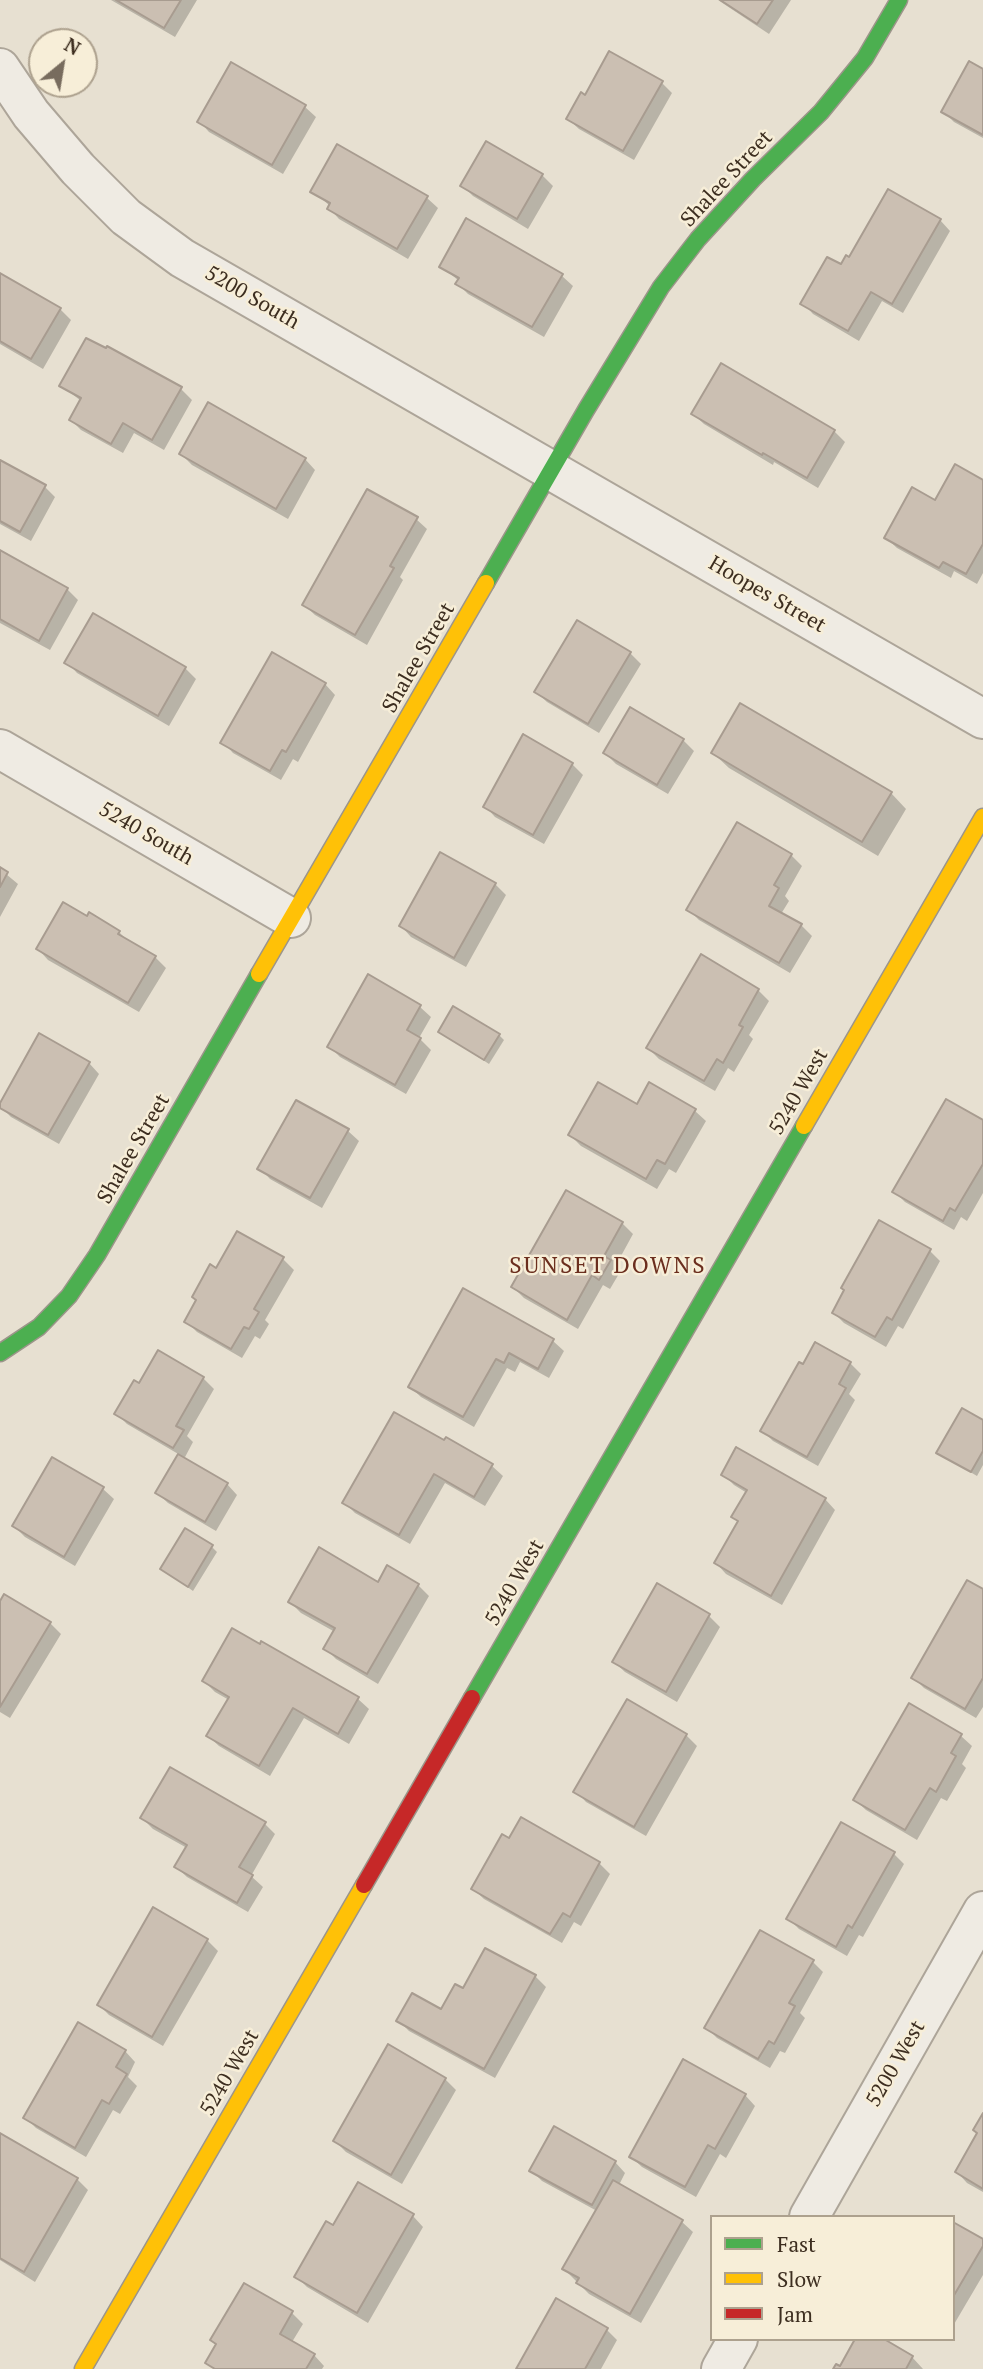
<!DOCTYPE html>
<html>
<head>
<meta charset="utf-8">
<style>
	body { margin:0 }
	#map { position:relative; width:983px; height:2369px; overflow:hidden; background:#e7e0d1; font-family:"PT Serif",serif }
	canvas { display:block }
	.legend { position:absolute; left:710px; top:2215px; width:245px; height:126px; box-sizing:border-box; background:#f7eed8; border:2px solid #ada18e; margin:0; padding:9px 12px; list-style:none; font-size:21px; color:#3d2e20 }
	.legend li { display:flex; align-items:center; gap:14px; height:35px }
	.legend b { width:35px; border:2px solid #ada18e }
	.north { position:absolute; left:28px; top:28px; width:70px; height:70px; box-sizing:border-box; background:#f7eed8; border:2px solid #ada18e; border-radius:50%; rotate:30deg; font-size:19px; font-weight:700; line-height:28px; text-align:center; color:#3d2e20 }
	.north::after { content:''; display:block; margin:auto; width:24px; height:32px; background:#786c5e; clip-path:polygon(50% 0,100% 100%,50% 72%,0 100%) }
</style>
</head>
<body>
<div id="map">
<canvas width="983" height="2369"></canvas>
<ul class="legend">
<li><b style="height:9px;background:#4caf50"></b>Fast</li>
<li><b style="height:9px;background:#ffc107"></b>Slow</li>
<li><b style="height:9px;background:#c62828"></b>Jam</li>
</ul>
<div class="north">N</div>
</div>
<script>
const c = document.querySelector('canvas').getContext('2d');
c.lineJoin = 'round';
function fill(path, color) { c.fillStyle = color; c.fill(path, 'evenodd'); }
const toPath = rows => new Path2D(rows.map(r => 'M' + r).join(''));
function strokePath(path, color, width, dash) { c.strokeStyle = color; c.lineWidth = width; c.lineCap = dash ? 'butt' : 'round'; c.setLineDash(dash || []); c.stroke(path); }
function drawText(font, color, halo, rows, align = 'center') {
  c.font = font + ' "PT Serif",serif'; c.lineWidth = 5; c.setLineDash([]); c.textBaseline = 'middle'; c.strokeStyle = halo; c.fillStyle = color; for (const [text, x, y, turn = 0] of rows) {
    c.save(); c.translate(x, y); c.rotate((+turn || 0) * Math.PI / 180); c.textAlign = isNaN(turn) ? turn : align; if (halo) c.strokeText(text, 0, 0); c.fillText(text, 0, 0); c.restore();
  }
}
const shadow = toPath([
	[111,0,197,0,175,37],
	[718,0,791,0,769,34],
	[232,64,305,107,316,117,283,174,209,132,199,121],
	[983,71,983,138,954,122,943,111],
	[661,82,672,93,634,160,579,129,568,119,586,97],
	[487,143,542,175,553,186,528,229,473,196,462,185],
	[313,191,427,198,438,208,408,259,339,219,329,208,330,206],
	[940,220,950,231,903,313,882,301,859,341,813,314,803,303,850,259],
	[441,266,562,276,573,286,544,337,468,294,458,284,459,281],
	[0,275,60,309,71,320,43,369,0,344],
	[108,348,181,389,192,400,164,450,134,433,123,453,81,430,71,420,81,401,61,385],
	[722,365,834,431,845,442,818,488,774,462,773,465,704,424,693,414],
	[181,454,305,459,315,470,288,519,192,465],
	[0,462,45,487,55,497,31,541,0,524],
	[983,482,983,573,977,584,954,571,951,578,897,548,886,538,935,502],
	[416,519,427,529,400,577,403,580,367,645,315,615,304,605],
	[0,552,67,589,78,600,50,650,0,623],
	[630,653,641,664,599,733,547,702,536,692],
	[67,662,185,668,196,679,169,726,77,673],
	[325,684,335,695,298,762,293,759,281,780,233,753,223,742],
	[683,740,694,751,668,794,616,764,605,753],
	[713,753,891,793,906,809,878,856,729,768],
	[572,764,583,775,544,844,495,817,485,806],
	[441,854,495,884,506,895,466,967,411,937,401,926],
	[791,855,802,866,785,896,789,901,781,914,801,925,812,936,790,973,699,920,689,910],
	[0,869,18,884,0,917],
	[87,918,119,932,129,942,155,957,166,968,139,1012,48,960,38,949],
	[368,977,420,1007,431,1017,419,1038,431,1050,406,1094,340,1057,329,1046],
	[758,990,769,1001,749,1035,753,1039,734,1072,728,1068,715,1091,659,1059,648,1048],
	[440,1032,499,1035,504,1040,489,1064],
	[89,1063,99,1074,59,1144,11,1117,0,1106],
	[649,1084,695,1111,706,1121,676,1173,669,1169,657,1189,581,1146,570,1135,637,1107],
	[983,1122,983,1193,967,1221,961,1217,954,1230,905,1202,895,1192],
	[348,1131,359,1141,322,1208,270,1179,260,1168],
	[567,1192,622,1223,633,1234,615,1267,620,1272,610,1289,603,1285,578,1329,524,1298,513,1287],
	[238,1233,283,1259,294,1270,265,1320,269,1324,260,1339,255,1336,242,1358,197,1332,186,1321],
	[930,1251,940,1261,903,1329,898,1326,886,1347,844,1323,834,1313,846,1290],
	[464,1291,553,1341,564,1351,549,1378,520,1362,515,1372,507,1368,474,1427,421,1397,410,1387],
	[816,1345,850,1363,861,1374,849,1394,855,1400,818,1466,773,1441,762,1430],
	[203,1378,214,1389,187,1436,193,1442,184,1459,227,1484,237,1495,216,1531,168,1503,157,1493,180,1455,127,1424,116,1413,140,1385],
	[983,1422,983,1465,977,1476,938,1453],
	[446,1439,492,1466,503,1476,485,1506,445,1483,410,1544,355,1513,344,1502,445,1443],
	[723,1474,825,1499,835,1510,782,1605,726,1574,716,1563,739,1522,733,1517,747,1493,734,1485],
	[103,1489,114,1499,75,1566,25,1537,14,1526],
	[212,1547,217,1552,193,1591,162,1569],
	[379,1584,418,1585,429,1596,378,1684,336,1659,325,1648,335,1632,301,1613,290,1602],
	[657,1586,709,1616,720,1627,677,1702,625,1672,614,1662],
	[983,1591,983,1707,976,1718,924,1688,913,1677],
	[0,1604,50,1623,61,1634,10,1718,0,1712],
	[262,1644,358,1699,369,1709,349,1744,304,1718,270,1776,219,1746,208,1736,229,1700,215,1692,204,1681],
	[627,1701,686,1735,697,1746,646,1836,586,1802,576,1791],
	[909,1706,961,1736,972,1746,962,1764,966,1768,947,1801,941,1798,917,1840,866,1810,855,1800],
	[142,1818,265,1824,275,1834,251,1876,263,1887,248,1912,187,1877,176,1867,187,1848,153,1829],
	[522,1819,599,1863,610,1874,581,1926,574,1922,562,1943,484,1899,473,1889,510,1841],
	[893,1853,904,1864,863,1937,859,1935,847,1956,799,1929,788,1918],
	[207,1940,218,1951,163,2046,109,2015,99,2005],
	[813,1962,823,1972,800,2013,805,2018,785,2053,780,2051,770,2068,717,2038,706,2027],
	[535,1976,546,1987,495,2078,409,2031,398,2020,442,2011],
	[389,2047,445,2079,456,2090,402,2184,346,2152,335,2141],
	[125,2051,135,2062,128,2077,137,2086,120,2114,113,2110,86,2157,36,2128,25,2117],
	[745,2095,755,2106,726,2158,720,2154,696,2197,642,2167,631,2157],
	[983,2116,983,2192,967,2183,957,2172,979,2133],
	[0,2135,77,2179,88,2190,35,2282,0,2260],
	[615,2162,625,2173,619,2185,682,2222,693,2232,641,2323,589,2294,564,2269,597,2211,542,2181,531,2170],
	[413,2216,423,2227,368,2323,307,2287,296,2276,334,2227],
	[953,2224,983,2241,983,2275,953,2326],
	[245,2285,292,2313,303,2324,292,2342,314,2355,324,2366,322,2369,214,2369,207,2363],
	[607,2330,617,2340,601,2369,518,2369],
	[881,2339,912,2357,923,2369,835,2369,840,2368]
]);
const building = toPath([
	[116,0,181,0,164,28,116,0],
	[720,0,773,0,757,24,720,0],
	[609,51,663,81,623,151,566,119,581,92,585,95,609,51],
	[969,61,983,69,983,135,941,112,969,61],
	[231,62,306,105,272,165,197,122,231,62],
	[486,141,543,174,517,219,460,186,486,141],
	[337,144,428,196,397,249,327,209,330,203,310,192,337,144],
	[888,189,941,219,892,304,871,292,848,331,800,304,827,257,841,264,846,255,849,257,888,189],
	[466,218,563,274,532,327,455,284,459,278,439,267,466,218],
	[0,273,61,308,31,359,0,341,0,273],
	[86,338,106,348,107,346,182,387,152,440,123,423,111,444,69,420,81,398,59,386,86,338],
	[721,363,835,430,807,478,763,453,762,455,691,414,721,363],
	[208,402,306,458,276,509,179,454,208,402],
	[0,460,46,485,20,532,0,521,0,460],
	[955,464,983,480,983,544,966,574,943,562,939,568,884,538,912,487,935,500,955,464],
	[367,489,418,517,390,566,394,568,355,635,302,605,367,489],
	[0,550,68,588,39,641,0,619,0,550],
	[93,613,186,667,158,716,64,663,93,613],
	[577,620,631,652,588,724,534,692,577,620],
	[272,652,326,683,286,752,282,750,270,771,220,743,272,652],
	[740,703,892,792,862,842,711,753,740,703],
	[630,707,684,739,657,785,603,753,630,707],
	[523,734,573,763,533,835,483,807,523,734],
	[737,822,792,854,774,885,779,888,769,906,802,924,779,963,686,910,737,822],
	[440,852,496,883,454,958,399,926,440,852],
	[0,867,8,872,0,887,0,867],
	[63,902,87,916,89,912,120,931,118,934,156,956,128,1003,36,949,63,902],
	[701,954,759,989,739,1025,743,1027,723,1063,717,1059,704,1081,646,1048,701,954],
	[368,974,421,1005,407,1030,421,1038,395,1085,327,1047,368,974],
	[453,1006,500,1034,484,1060,438,1032,453,1006],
	[39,1033,90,1062,48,1135,0,1108,0,1103,39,1033],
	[598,1082,637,1104,649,1082,696,1109,665,1164,657,1160,646,1179,568,1135,598,1082],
	[946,1099,983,1120,983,1164,955,1211,950,1208,943,1221,892,1192,946,1099],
	[296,1100,349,1129,310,1198,257,1169,296,1100],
	[566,1190,623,1222,604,1256,611,1260,599,1280,592,1275,567,1320,511,1287,566,1190],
	[879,1220,931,1249,892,1320,887,1317,875,1337,832,1313,844,1290,841,1288,879,1220],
	[237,1231,284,1257,254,1309,259,1312,249,1329,244,1327,231,1349,184,1322,196,1300,192,1297,210,1264,216,1268,237,1231],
	[463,1288,554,1339,538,1369,509,1353,504,1363,496,1359,463,1417,408,1387,463,1288],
	[815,1342,851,1362,839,1384,846,1388,807,1457,760,1431,799,1362,803,1364,815,1342],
	[158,1350,204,1377,176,1426,184,1430,173,1448,114,1414,134,1380,139,1383,158,1350],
	[962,1408,983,1420,983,1451,971,1472,936,1453,962,1408],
	[394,1412,444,1440,446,1437,493,1464,474,1497,434,1474,399,1535,342,1503,394,1412],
	[736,1447,826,1498,771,1596,714,1563,738,1521,731,1517,747,1490,721,1475,736,1447],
	[178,1454,228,1483,205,1522,155,1493,178,1454],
	[52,1457,104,1487,64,1557,12,1526,52,1457],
	[185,1528,213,1545,188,1587,160,1569,185,1528],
	[319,1547,378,1582,387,1565,419,1584,367,1674,323,1649,335,1628,288,1602,319,1547],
	[967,1580,983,1589,983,1678,965,1709,911,1678,967,1580],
	[657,1583,710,1614,666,1692,612,1662,657,1583],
	[4,1594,51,1622,0,1707,0,1601,4,1594],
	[232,1628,260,1644,261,1641,359,1697,338,1734,293,1708,259,1766,206,1736,229,1697,202,1681,232,1628],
	[627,1699,687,1734,634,1827,573,1792,627,1699],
	[909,1703,962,1734,951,1753,956,1756,936,1792,930,1788,905,1830,853,1800,909,1703],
	[170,1767,266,1822,239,1867,253,1875,237,1903,174,1867,187,1845,140,1818,170,1767],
	[521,1817,600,1862,570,1917,563,1913,550,1934,471,1889,502,1834,509,1838,521,1817],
	[841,1822,895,1852,852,1928,848,1925,836,1947,786,1919,841,1822],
	[153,1907,208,1939,152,2037,97,2005,153,1907],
	[760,1930,814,1960,789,2003,795,2006,774,2044,769,2041,758,2059,704,2028,760,1930],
	[485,1948,536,1975,484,2069,396,2021,412,1993,441,2009,455,1984,463,1988,485,1948],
	[78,2022,126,2050,116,2067,127,2074,109,2104,102,2100,75,2148,23,2118,78,2022],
	[388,2044,446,2078,391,2175,333,2141,388,2044],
	[683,2059,746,2094,715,2149,708,2145,685,2187,629,2157,683,2059],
	[983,2113,983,2189,955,2172,977,2133,973,2130,983,2113],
	[554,2126,616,2161,592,2205,529,2171,554,2126],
	[0,2133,78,2178,24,2272,0,2258,0,2133],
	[613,2180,683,2220,630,2314,576,2283,579,2278,562,2269,613,2180],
	[358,2182,414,2214,357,2313,294,2277,326,2221,333,2225,358,2182],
	[953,2222,983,2239,983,2246,953,2297,953,2222],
	[244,2283,293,2311,280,2334,315,2354,306,2369,215,2369,205,2363,216,2344,210,2340,244,2283],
	[556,2298,608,2328,585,2369,516,2369,556,2298],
	[855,2339,884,2339,913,2356,906,2369,833,2369,836,2364,840,2366,855,2339]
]);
const street = toPath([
	[0,68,31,114,78,169,126,217,182,258,983,719],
	[0,749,291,918],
	[809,2217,983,1911],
	[721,2369,738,2339]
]);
const fast = toPath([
	[486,583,586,410,661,287,698,239,753,179,821,112,865,58,899,0],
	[0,1353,39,1327,69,1296,97,1255,259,974],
	[472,1698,804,1126]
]);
const slow = toPath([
	[259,974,486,583],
	[804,1126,983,817],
	[83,2369,364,1885]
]);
const jam = toPath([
	[364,1885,472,1698]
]);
const streetNames = [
	["Shalee Street",727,179,-47],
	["5200 South",252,298,30],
	["Hoopes Street",767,595,30],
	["Shalee Street",419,658,-60],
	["5240 South",146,834,30],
	["5240 West",799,1092,-60],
	["Shalee Street",134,1149,-60],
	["5240 West",515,1583,-60],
	["5200 West",896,2064,-60],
	["5240 West",230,2073,-60]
];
const neighbourhoodNames = [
	["SUNSET DOWNS",608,1266]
];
fill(shadow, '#0003');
fill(building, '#cbbfb2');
strokePath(building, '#a89c90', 2);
strokePath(street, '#ada599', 42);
strokePath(fast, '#9c958a', 19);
strokePath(slow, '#9c958a', 19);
strokePath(jam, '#9c958a', 19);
strokePath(street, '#efebe3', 38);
strokePath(fast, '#4caf50', 16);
strokePath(slow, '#ffc107', 16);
strokePath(jam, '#c62828', 16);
drawText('21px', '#3d2e20', '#f7eed8', streetNames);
c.letterSpacing = '2px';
drawText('23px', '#6b2e1e', '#f7eed8', neighbourhoodNames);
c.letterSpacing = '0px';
</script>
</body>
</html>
